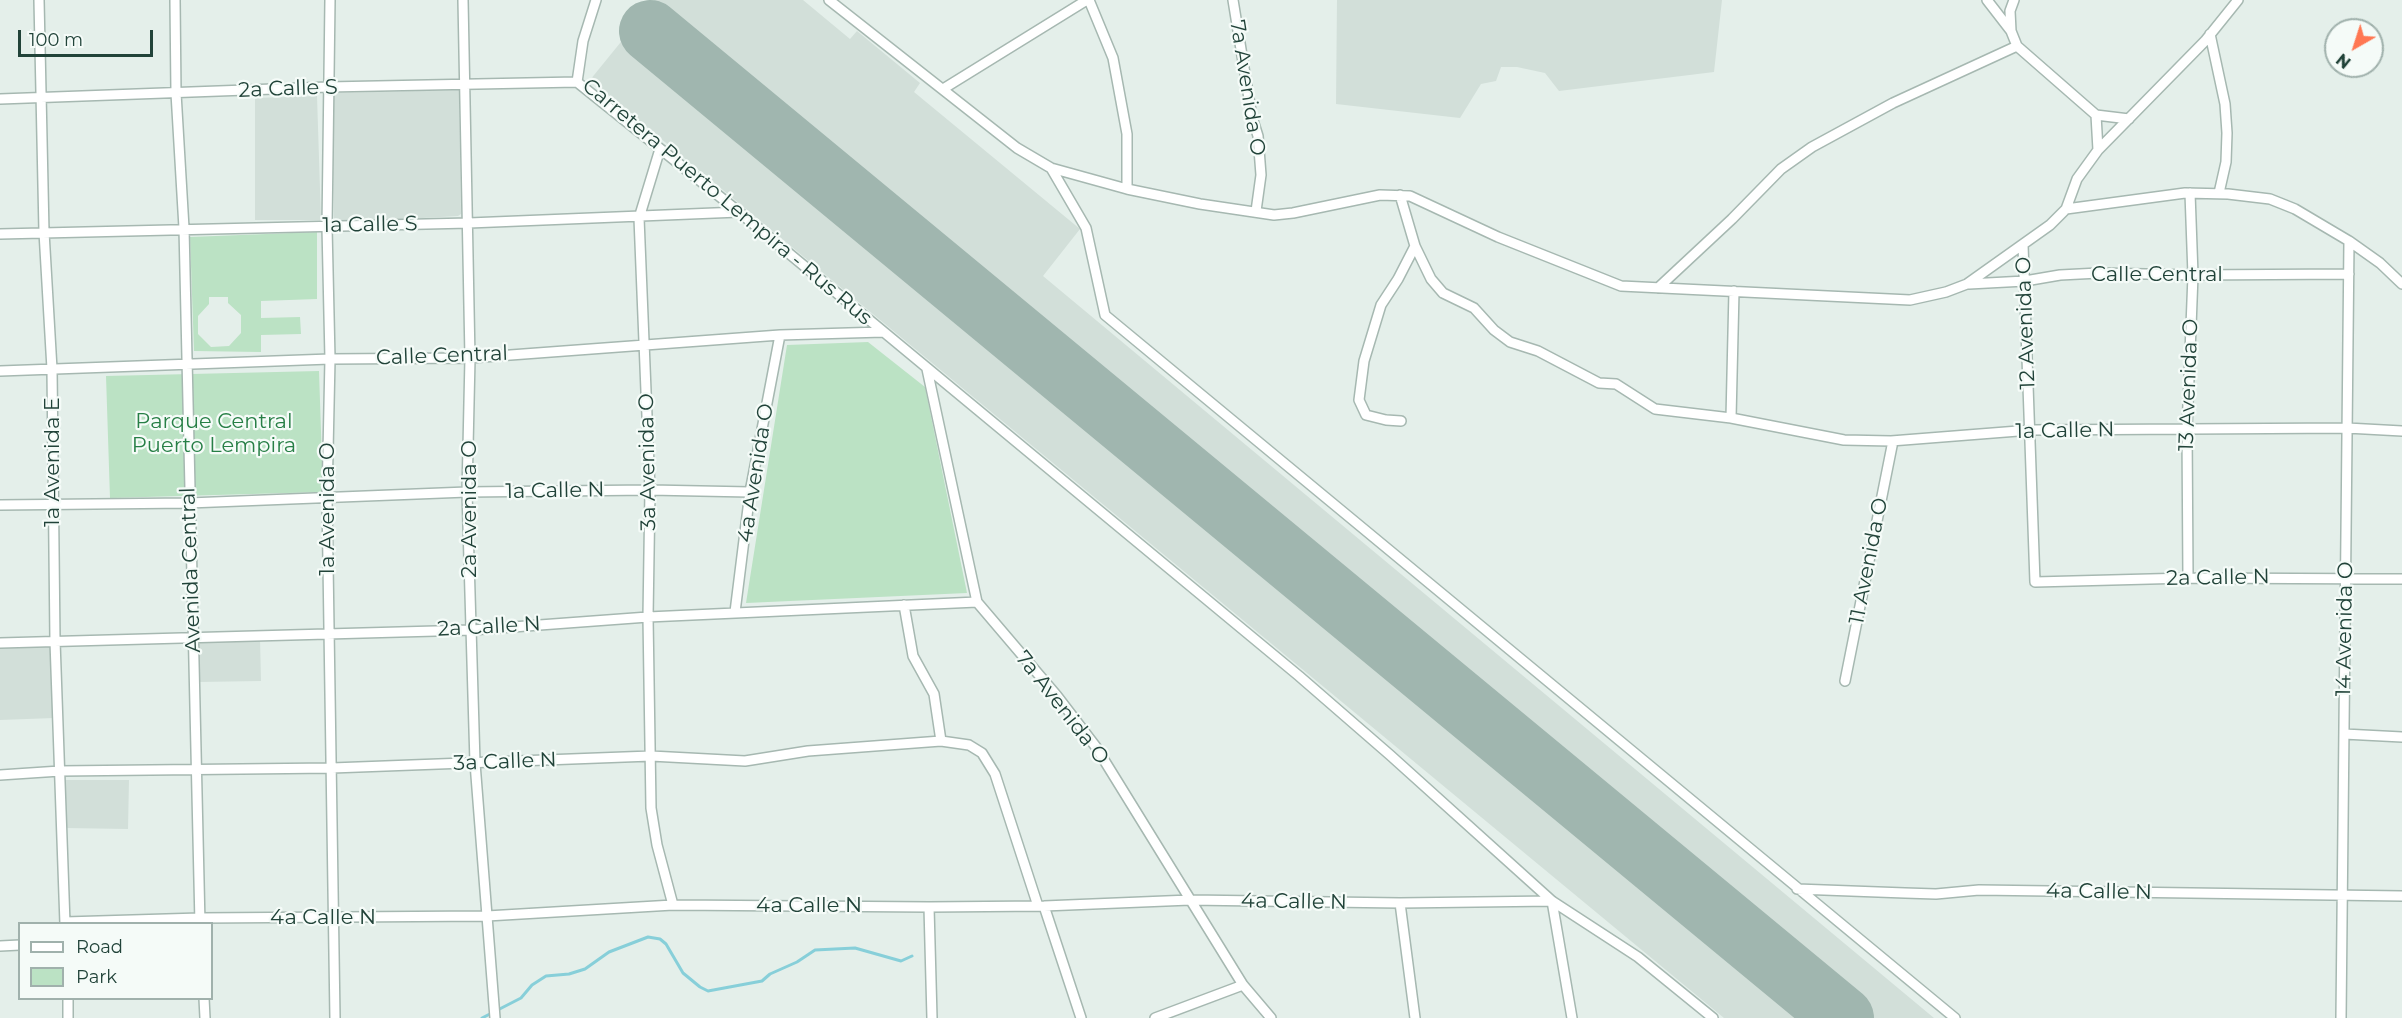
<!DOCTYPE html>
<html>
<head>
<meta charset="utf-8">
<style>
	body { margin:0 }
	#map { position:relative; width:2402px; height:1018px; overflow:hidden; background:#e4efea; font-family:Montserrat,sans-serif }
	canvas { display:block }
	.legend { position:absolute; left:18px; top:922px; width:195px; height:78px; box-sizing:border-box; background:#f5fbf8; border:2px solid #a0b1ac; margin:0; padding:8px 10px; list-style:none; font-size:18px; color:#214339 }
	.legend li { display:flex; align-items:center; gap:12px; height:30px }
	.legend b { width:30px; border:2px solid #a0b1ac }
	.north { position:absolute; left:2324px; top:18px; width:60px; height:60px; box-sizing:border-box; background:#f5fbf8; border:2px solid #a0b1ac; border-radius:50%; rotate:219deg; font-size:16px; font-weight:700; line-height:24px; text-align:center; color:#214339 }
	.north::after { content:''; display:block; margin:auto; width:21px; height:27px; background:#ff7752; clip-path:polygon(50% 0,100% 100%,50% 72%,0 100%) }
	.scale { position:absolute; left:18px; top:30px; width:135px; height:27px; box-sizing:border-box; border:3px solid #214339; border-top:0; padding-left:8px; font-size:18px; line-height:21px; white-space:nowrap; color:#214339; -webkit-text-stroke:4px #f5fbf8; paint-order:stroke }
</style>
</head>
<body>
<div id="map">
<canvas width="2402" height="1018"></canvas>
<ul class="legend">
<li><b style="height:8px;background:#fff"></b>Road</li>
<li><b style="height:16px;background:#bbe2c4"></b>Park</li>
</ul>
<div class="north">N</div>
<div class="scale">100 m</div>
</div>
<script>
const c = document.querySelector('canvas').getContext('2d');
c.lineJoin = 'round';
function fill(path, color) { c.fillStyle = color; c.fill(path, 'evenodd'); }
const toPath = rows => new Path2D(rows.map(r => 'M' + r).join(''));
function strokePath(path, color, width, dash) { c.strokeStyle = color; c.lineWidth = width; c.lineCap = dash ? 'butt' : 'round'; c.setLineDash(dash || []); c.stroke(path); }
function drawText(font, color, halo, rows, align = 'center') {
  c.font = font + ' Montserrat,sans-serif'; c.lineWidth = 4.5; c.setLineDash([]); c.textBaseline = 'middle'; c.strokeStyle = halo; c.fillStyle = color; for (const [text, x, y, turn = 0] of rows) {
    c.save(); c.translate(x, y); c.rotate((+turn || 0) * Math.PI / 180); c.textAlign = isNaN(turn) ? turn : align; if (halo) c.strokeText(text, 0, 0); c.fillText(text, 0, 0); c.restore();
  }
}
const built = toPath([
	[655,0,803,0,850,39,857,31,920,83,914,92,1080,229,1043,276,1934,1018,1724,1018,590,80],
	[1337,0,1722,0,1714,72,1559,91,1545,73,1517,67,1501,67,1496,81,1481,84,1460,118,1336,104],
	[459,90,461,214,458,216,334,223,332,93],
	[317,96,321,220,255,220,255,98],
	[260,639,261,681,199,682,198,641],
	[51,646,54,718,0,720,0,648],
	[65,780,129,780,128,829,65,828]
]);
const green = toPath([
	[317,232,317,299,261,301,261,318,300,317,301,334,261,335,261,352,194,351,190,237],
	[209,297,228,297,228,303,241,315,241,333,229,346,211,347,198,334,198,316,209,304],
	[868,342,925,387,967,593,746,603,787,345],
	[319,371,323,492,110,498,106,376]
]);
const stream = toPath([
	[482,1018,521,998,532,985,546,976,569,974,585,969,609,952,648,937,660,939,666,944,683,973,700,987,708,991,762,981,770,974,797,962,815,950,855,948,901,961,912,956]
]);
const runway = toPath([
	[650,31,1843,1018]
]);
const minor = toPath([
	[39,0,44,232,52,369,55,641,65,924],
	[175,0,176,93,184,228,200,924],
	[330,0,327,227,330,359,327,498,335,1018],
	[463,0,470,358,467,492,475,763,495,1018],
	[829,0,1017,148,1051,168,1127,189,1200,204,1274,215,1293,213,1380,195,1410,196,1498,237,1621,286,1910,300,1946,292,1967,284,2050,225,2066,209,2185,193,2228,194,2270,199,2295,209,2349,241,2380,263,2402,284],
	[1089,0,1113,58,1127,134,1127,189],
	[1233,0,1252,117,1258,136,1261,175,1256,211],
	[1987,0,2011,31],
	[2210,34,2225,104,2227,133,2226,162,2219,193],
	[2017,46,2096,115,2098,150],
	[577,82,739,212,1299,676,1390,755,1552,901,1638,957,1713,1018],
	[577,82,583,41,596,0],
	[943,89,1087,0],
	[0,99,328,87,577,82],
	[2096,115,2129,119],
	[660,149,639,218,650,490,648,617,651,808,657,845,673,905],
	[1051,168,1086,228,1105,315,1955,1018],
	[1400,195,1415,246,1398,279,1381,305,1364,361,1359,400,1366,415,1386,420,1401,421],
	[2066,209,2077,179,2098,150,2205,41,2238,0],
	[0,234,469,223,739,212],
	[2023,245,2035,582,2188,578,2402,579],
	[1415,246,1431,279,1443,293,1474,308,1494,330,1510,342,1538,351,1599,383,1616,384,1655,409,1731,418,1844,440,1891,441,2031,430,2347,428,2402,431],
	[1969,284,2025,281,2060,275,2099,273,2193,275,2349,274],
	[1658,288,1732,219,1781,169,1812,147,1893,103,2017,46,2011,31,2010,11,2014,0],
	[927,369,977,602,1057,696,1096,747,1243,985,1271,1018],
	[0,371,330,359,470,358,780,335,883,332],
	[1731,418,1734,291],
	[0,505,189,503,467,492,650,490,750,492],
	[2188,578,2187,430,2193,275,2190,193],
	[904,605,913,656,934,694,941,741],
	[735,612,750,492,780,335],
	[0,643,472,630,648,617,977,602],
	[1845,681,1893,441],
	[2344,734,2402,737],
	[0,775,60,771,332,768,651,756,745,761,808,751,941,741,969,745,982,753,995,774,1038,906],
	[1797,889,1905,893,1936,894,1979,890,2402,896],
	[1400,903,1415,1018],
	[1044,906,1081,1018],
	[929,907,932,1018],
	[65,922,200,918,487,916,673,905,929,907,1044,906,1190,900,1400,903,1552,901,1572,1018],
	[0,946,20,945],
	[68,998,68,1018],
	[204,998,205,1018],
	[1155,1018,1243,985],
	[2341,1018,2349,241]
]);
const streetNames = [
	["7a Avenida O",1247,88,81],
	["2a Calle S",288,89,-2],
	["Carretera Puerto Lempira - Rus Rus",727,202,40],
	["1a Calle S",370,225,-1],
	["Calle Central",2157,275],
	["12 Avenida O",2026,323,-92],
	["Calle Central",442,356,-2],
	["13 Avenida O",2189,385,-88],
	["1a Calle N",2065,431,-1],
	["1a Avenida E",53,462,-90],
	["3a Avenida O",648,462,-91],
	["4a Avenida O",756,473,-81],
	["1a Calle N",555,491,-1],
	["1a Avenida O",328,509,-90],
	["2a Avenida O",470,509,-90],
	["11 Avenida O",1869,561,-79],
	["Avenida Central",191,570,-92],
	["2a Calle N",2218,578,-1],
	["2a Calle N",489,627,-3],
	["14 Avenida O",2345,629,-89],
	["7a Avenida O",1062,708,52],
	["3a Calle N",505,762,-2],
	["4a Calle N",2099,892,1],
	["4a Calle N",1294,902,1],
	["4a Calle N",809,906],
	["4a Calle N",323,918]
];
const parkNames = [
	["Parque Central",214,422],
	["Puerto Lempira",214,446]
];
fill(built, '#d2dfd9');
fill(green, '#bbe2c4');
strokePath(stream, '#87cfd9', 3);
strokePath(runway, '#a0b6af', 62);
strokePath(minor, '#a6b8b1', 12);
strokePath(minor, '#fff', 9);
drawText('21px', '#214339', '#f5fbf8', streetNames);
drawText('21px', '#277f46', '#f5fbf8', parkNames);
</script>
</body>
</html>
